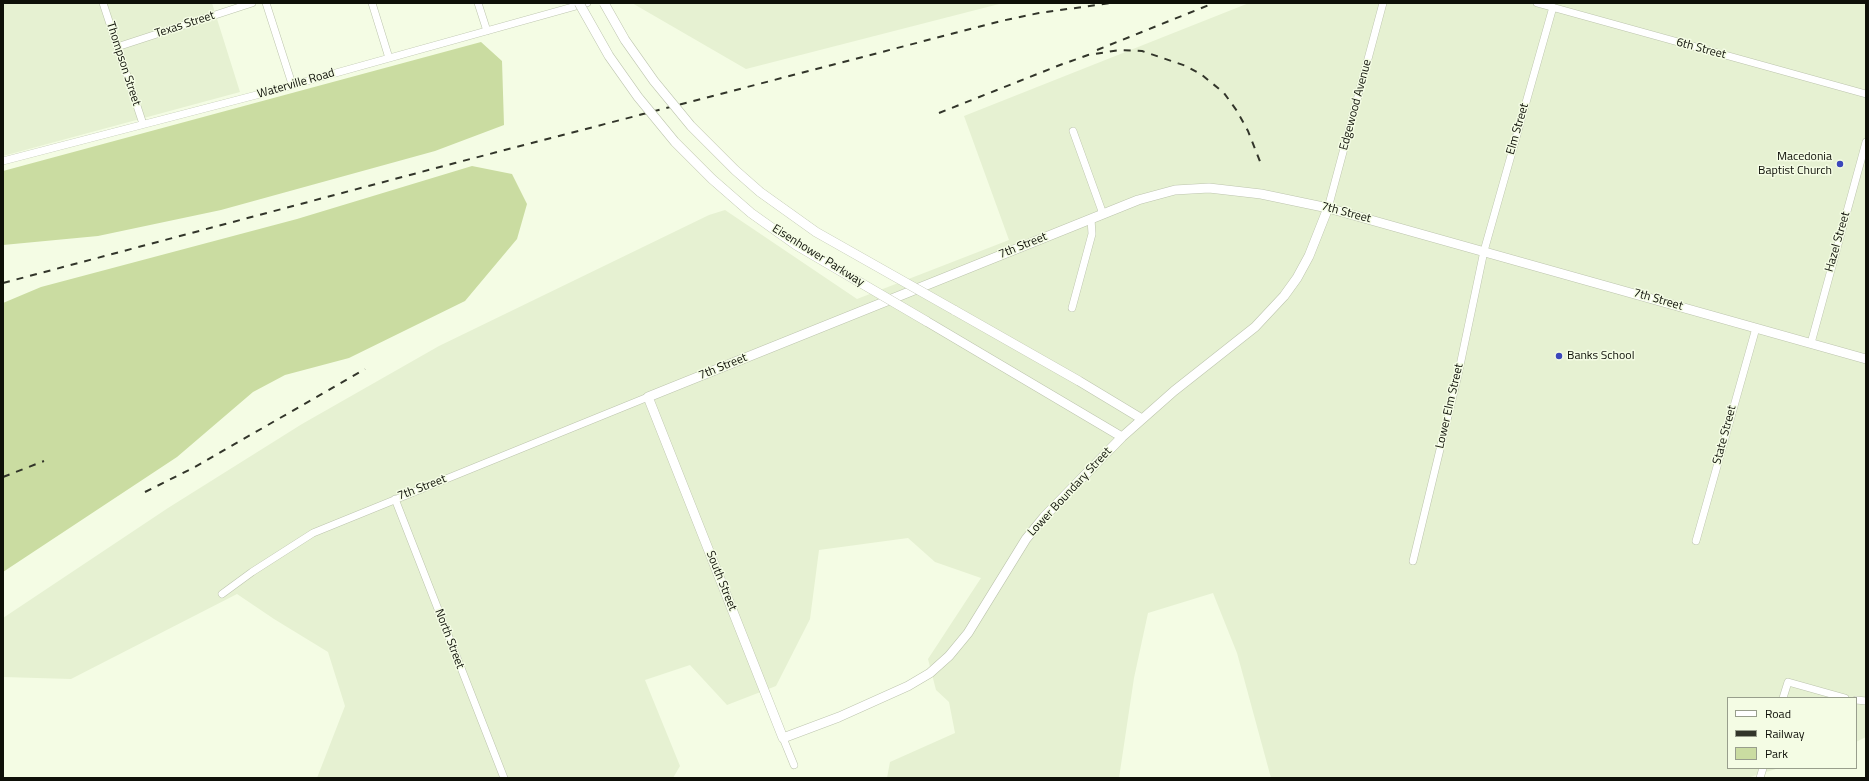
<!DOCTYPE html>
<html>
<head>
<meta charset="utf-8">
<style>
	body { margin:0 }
	#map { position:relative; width:1869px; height:781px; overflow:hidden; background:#f4fce4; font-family:"Titillium Web",sans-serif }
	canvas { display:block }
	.frame { position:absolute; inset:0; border:4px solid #0e1008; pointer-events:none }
	.legend { position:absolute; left:1727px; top:697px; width:130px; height:72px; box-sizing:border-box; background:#f4fce4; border:1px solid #989e8c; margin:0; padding:5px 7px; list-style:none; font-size:12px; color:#0e1008 }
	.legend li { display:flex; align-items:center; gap:8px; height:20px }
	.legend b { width:20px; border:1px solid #989e8c }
</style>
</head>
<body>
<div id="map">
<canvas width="1869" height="781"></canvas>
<div class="frame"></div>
<ul class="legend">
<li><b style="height:5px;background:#fff"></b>Road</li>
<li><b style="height:5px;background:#32352a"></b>Railway</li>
<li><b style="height:11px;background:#cadca1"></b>Park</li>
</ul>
</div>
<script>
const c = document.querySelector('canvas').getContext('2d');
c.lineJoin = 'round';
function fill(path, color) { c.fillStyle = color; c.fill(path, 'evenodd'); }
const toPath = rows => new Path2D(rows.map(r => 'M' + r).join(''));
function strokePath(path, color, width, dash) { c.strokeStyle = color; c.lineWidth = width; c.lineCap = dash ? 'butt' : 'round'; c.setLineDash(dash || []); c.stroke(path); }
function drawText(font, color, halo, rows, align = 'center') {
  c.font = font + ' "Titillium Web",sans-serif'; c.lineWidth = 3; c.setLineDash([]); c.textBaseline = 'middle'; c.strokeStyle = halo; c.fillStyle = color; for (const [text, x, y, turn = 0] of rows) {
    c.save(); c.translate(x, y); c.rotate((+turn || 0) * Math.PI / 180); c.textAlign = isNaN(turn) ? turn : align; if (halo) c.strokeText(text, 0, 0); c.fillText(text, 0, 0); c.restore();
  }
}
const built = toPath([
	[3,3,212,3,240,92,3,156],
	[632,3,1003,3,746,69],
	[1249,3,1866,3,1866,737,1856,742,1856,698,1728,698,1728,768,1779,768,1747,778,1271,778,1237,653,1213,593,1148,613,1134,678,1119,778,887,778,890,762,955,733,949,702,936,690,928,659,981,578,935,562,908,538,819,550,810,619,776,686,727,705,690,665,645,680,680,766,673,778,317,778,345,706,328,652,274,619,237,594,71,679,3,677,3,618,168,508,302,424,439,346,709,215,725,210,857,299,1009,240,964,116]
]);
const green = toPath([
	[481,42,502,61,504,125,435,151,221,210,98,236,3,245,3,171],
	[472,166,512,174,527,204,517,239,465,301,349,358,285,375,253,392,177,457,3,572,3,303,41,287,297,219]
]);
const minor = toPath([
	[103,3,143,124],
	[266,3,292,84],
	[372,3,389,58],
	[478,3,487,31],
	[1537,3,1866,94],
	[117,47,252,3],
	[1073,131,1103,214],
	[3,161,264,93,587,3],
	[1328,208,1383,3],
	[1072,308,1092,234,1091,219],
	[1811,343,1866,142],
	[395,499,504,778],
	[1696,541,1756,328],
	[1413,561,1458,375,1484,251,1553,7],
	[222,594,252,572,313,533,648,397],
	[1783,698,1788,682,1845,698],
	[1856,700,1866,701],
	[783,738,794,765],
	[1760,778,1763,768]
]);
const tertiary = toPath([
	[1328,208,1309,256,1297,278,1284,296,1255,327,1174,391,1122,437,1044,517,1026,539,968,633,949,656,930,673,908,686,839,717,783,738,648,397,1138,200,1175,190,1209,188,1261,194,1328,208,1866,359],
	[954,310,1079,381,1142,419],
	[926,321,1122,437]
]);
const rail = toPath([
	[1097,50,1214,3],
	[939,113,1060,65,1088,55,1120,50,1142,51,1186,66,1202,75,1224,93,1237,111,1248,131,1261,164],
	[3,283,455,163,1001,21,1039,13,1111,3],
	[3,477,44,461],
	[145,492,195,467,365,369]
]);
const tertiaryBridge = toPath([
	[579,3,609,56,638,97,675,142,712,179,751,213,796,245,926,321],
	[604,3,625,40,654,81,691,126,735,170,760,192,816,232,954,310]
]);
const markers = [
	[1840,164,4,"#3b47bb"],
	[1559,356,4,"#3b47bb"]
];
const streetNames = [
	["Texas Street",185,25,-18],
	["6th Street",1701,49,15],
	["Thompson Street",123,64,72],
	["Waterville Road",296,84,-16],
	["Edgewood Avenue",1356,105,-75],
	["Elm Street",1518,129,-74],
	["7th Street",1346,213,15],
	["Hazel Street",1838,242,-74],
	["7th Street",1023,246,-22],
	["Eisenhower Parkway",818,256,32],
	["7th Street",1658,300,16],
	["7th Street",723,367,-22],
	["Lower Elm Street",1450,406,-77],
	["State Street",1725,435,-75],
	["7th Street",422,488,-21],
	["Lower Boundary Street",1070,492,-47],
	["South Street",721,581,68],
	["North Street",449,639,69]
];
const poiNames = [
	["Macedonia",1832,157],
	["Baptist Church",1832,171],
	["Banks School",1567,356,"left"]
];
fill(built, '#e6f1d2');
fill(green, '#cadca1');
strokePath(minor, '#bdc5ae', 8);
strokePath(tertiary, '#bdc5ae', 10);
strokePath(minor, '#fff', 7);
strokePath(tertiary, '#fff', 9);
strokePath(rail, '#32352a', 2, [7, 7]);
strokePath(tertiaryBridge, '#bdc5ae', 10, []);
strokePath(tertiaryBridge, '#fff', 9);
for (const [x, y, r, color] of markers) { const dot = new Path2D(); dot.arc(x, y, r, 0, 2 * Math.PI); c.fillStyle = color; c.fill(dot); strokePath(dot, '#f4fce4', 1.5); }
drawText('12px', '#0e1008', '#f4fce4', streetNames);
drawText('12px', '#0e1008', '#f4fce4', poiNames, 'right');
</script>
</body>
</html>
